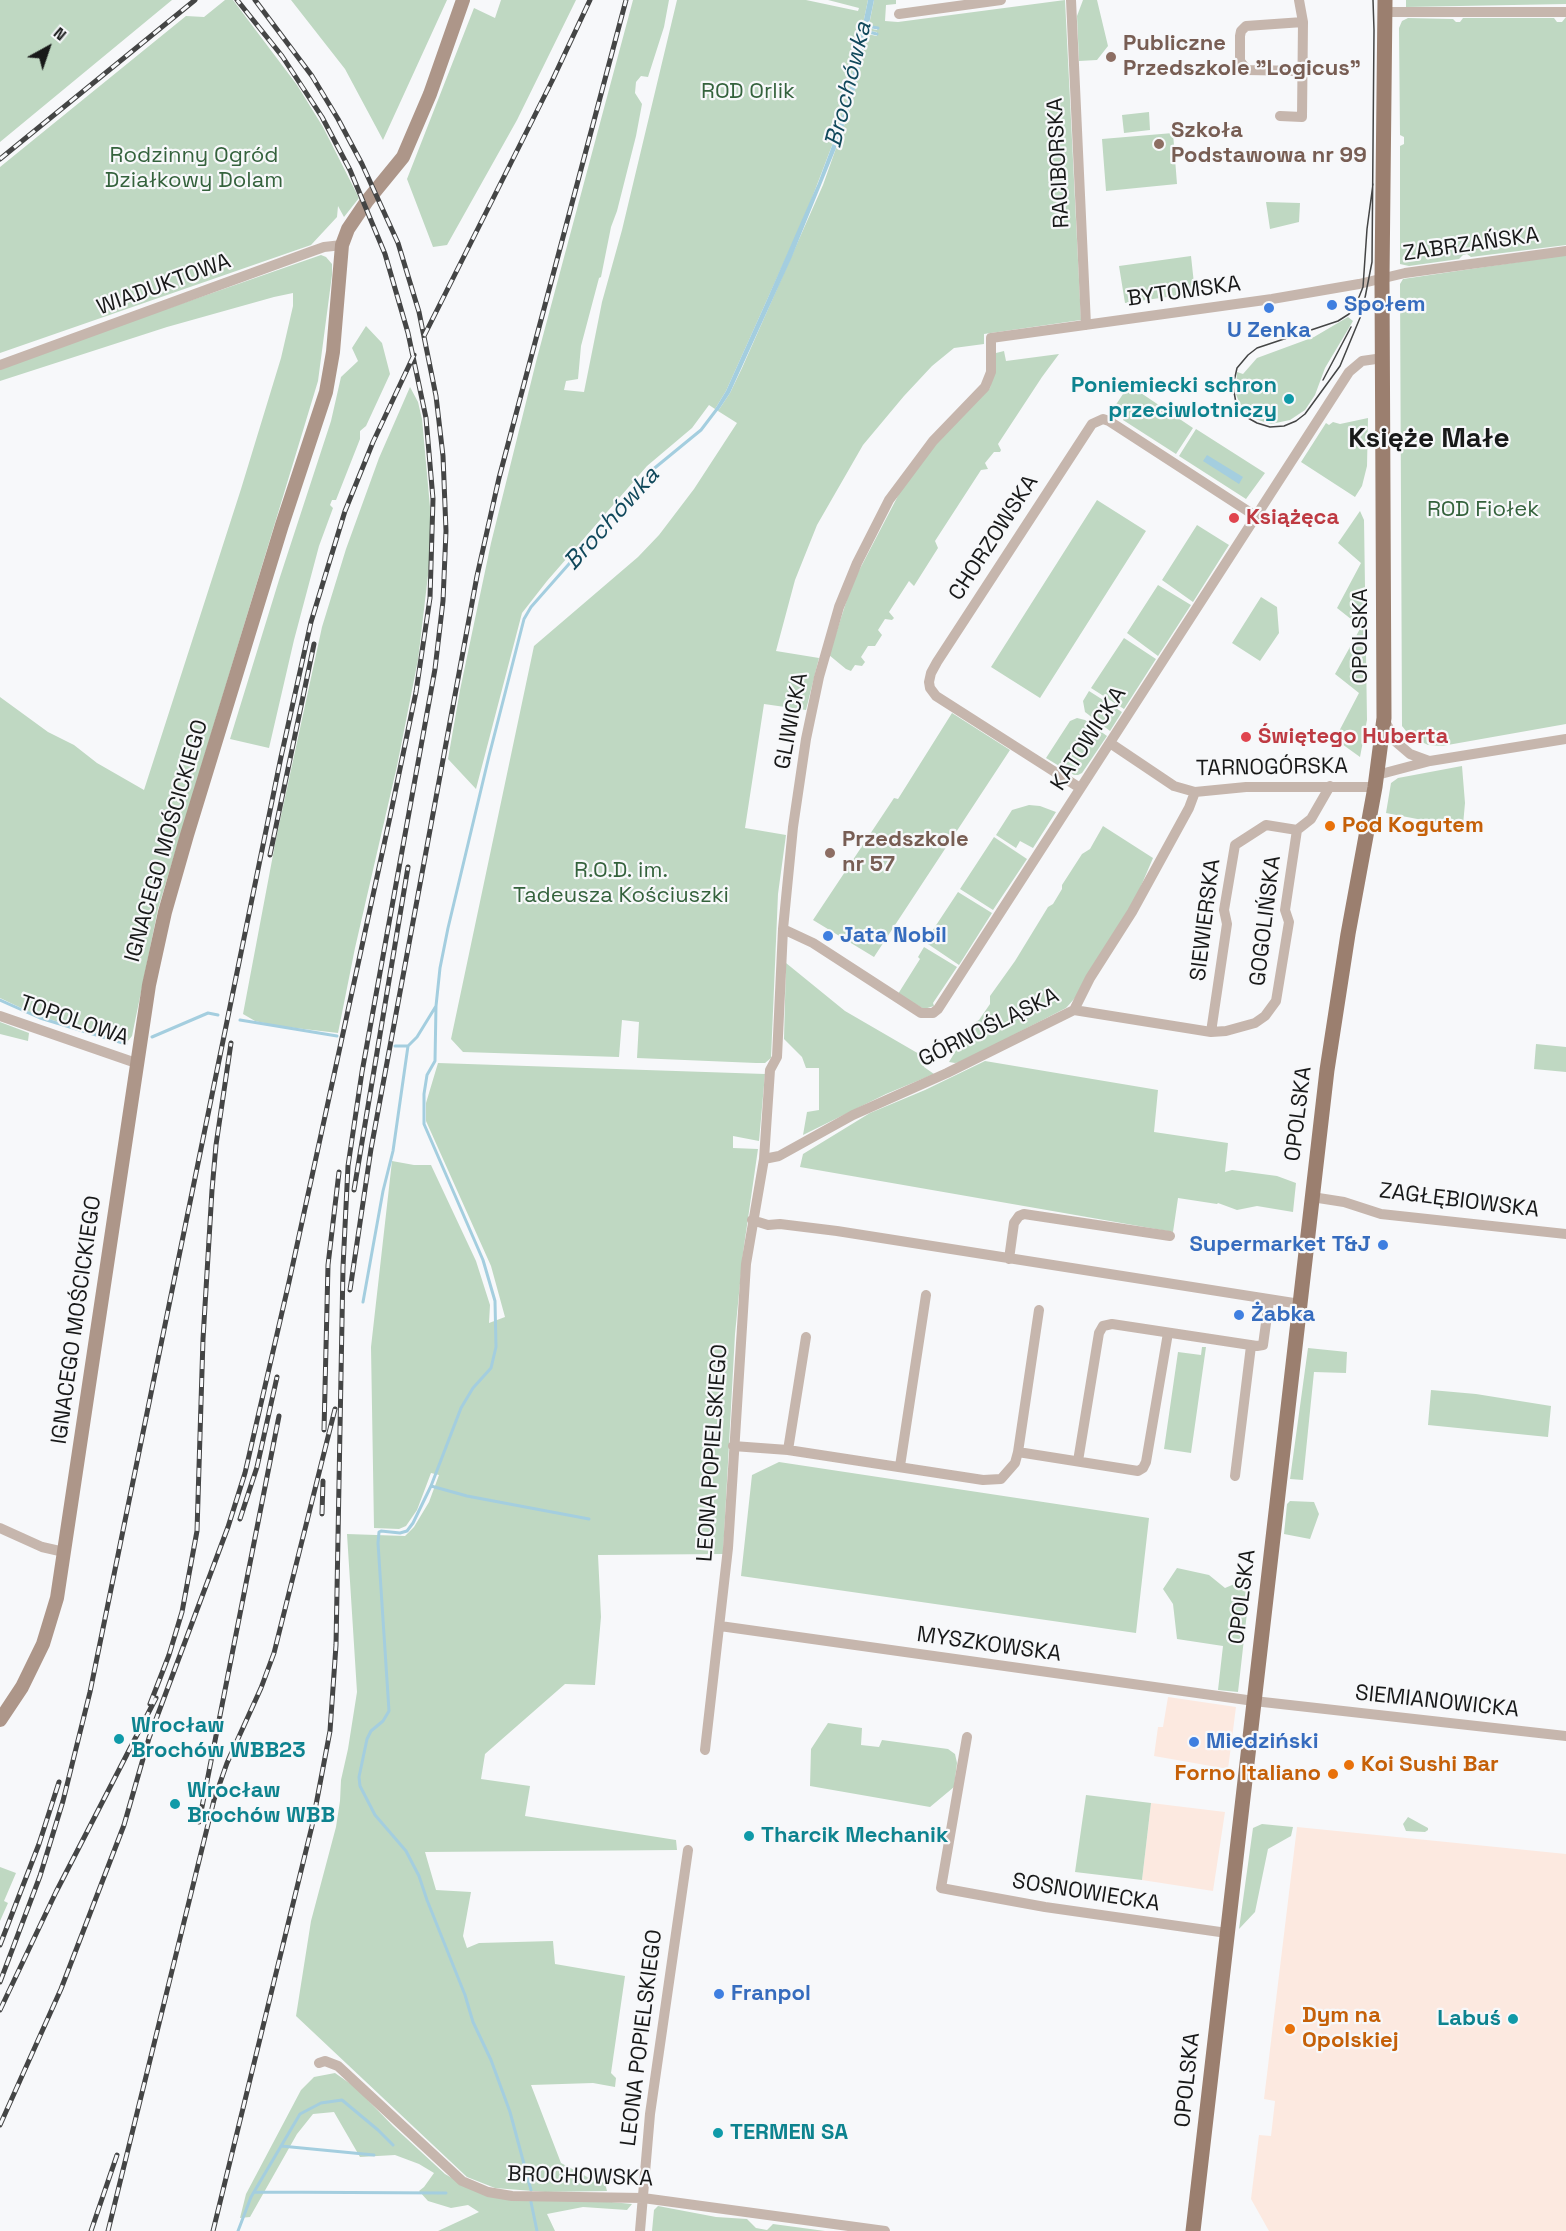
<!DOCTYPE html>
<html>
<head>
<meta charset="utf-8">
<style>
	body { margin:0 }
	#map { position:relative; width:1566px; height:2231px; overflow:hidden; background:#f7f8fa; font-family:"Space Grotesk",sans-serif }
	canvas { display:block }
	.north { position:absolute; left:18px; top:18px; width:60px; height:60px; -webkit-text-stroke:4px #f7f8fa; paint-order:stroke; rotate:40deg; font-size:16px; font-weight:700; line-height:24px; text-align:center; color:#181919 }
	.north::after { content:''; display:block; margin:auto; width:21px; height:27px; background:#181919; clip-path:polygon(50% 0,100% 100%,50% 72%,0 100%) }
</style>
</head>
<body>
<div id="map">
<canvas width="1566" height="2231"></canvas>
<div class="north">N</div>
</div>
<script>
const c = document.querySelector('canvas').getContext('2d');
c.lineJoin = 'round';
function fill(path, color) { c.fillStyle = color; c.fill(path, 'evenodd'); }
const toPath = rows => new Path2D(rows.map(r => 'M' + r).join(''));
function strokePath(path, color, width, dash) { c.strokeStyle = color; c.lineWidth = width; c.lineCap = dash ? 'butt' : 'round'; c.setLineDash(dash || []); c.stroke(path); }
function drawText(font, color, halo, rows, align = 'center') {
  c.font = font + ' "Space Grotesk",sans-serif'; c.lineWidth = 4.5; c.setLineDash([]); c.textBaseline = 'middle'; c.strokeStyle = halo; c.fillStyle = color; for (const [text, x, y, turn = 0] of rows) {
    c.save(); c.translate(x, y); c.rotate((+turn || 0) * Math.PI / 180); c.textAlign = isNaN(turn) ? turn : align; if (halo) c.strokeText(text, 0, 0); c.fillText(text, 0, 0); c.restore();
  }
}
const commercial = toPath([
	[1168,1697,1236,1707,1228,1769,1154,1756,1158,1727,1163,1727],
	[1151,1803,1225,1812,1213,1891,1142,1880],
	[1297,1827,1566,1854,1566,2231,1269,2231,1251,2199,1259,2135,1271,2136,1275,2101,1264,2099]
]);
const green = toPath([
	[0,0,172,0,0,142],
	[225,0,233,0,297,85,323,127,359,198,344,217,338,206,337,217,311,245,0,353,0,167,186,16,204,17],
	[291,0,447,0,383,140,345,69],
	[501,0,576,0,517,120,447,245,433,247,407,179,474,8,495,18],
	[633,0,669,0,664,27,648,77,641,76,636,82,635,93,642,104,636,136,617,211,611,227,601,277,599,278,581,346,578,379,566,381,564,390,584,392,602,302,622,230,677,0,806,0,858,11,859,8,828,0,868,0,847,101,836,135,807,211,726,391,715,409,709,405,692,428,647,466,547,581,522,613,476,789,448,759,460,690,491,543,537,358],
	[874,0,896,0,896,4,886,5,885,21,898,22,1065,0,1081,320,984,334,984,344,954,348,932,366,904,396,863,445,817,525,795,580,776,651,819,658,806,710,764,704,745,828,786,835,778,894,771,1058,765,1063,756,1063,637,1058,639,1022,622,1020,619,1057,463,1052,451,1039,534,646,638,557,659,535,694,489,737,423,718,411,730,393,742,368,823,185,852,103,867,34,877,36,877,32,868,31,868,28,877,30,878,28,869,25],
	[1083,0,1097,0,1108,46,1097,60,1079,61,1077,16],
	[1406,0,1566,0,1566,4,1406,7],
	[1566,17,1566,245,1471,257,1467,254,1463,255,1459,259,1409,266,1400,264,1400,146,1404,144,1404,137,1400,135,1399,28,1402,21,1408,18,1453,19,1456,22,1460,22,1463,18,1554,18,1557,22,1562,22],
	[1149,112,1150,130,1124,133,1122,115],
	[1173,133,1177,184,1106,191,1102,139],
	[1266,202,1300,203,1299,222,1270,229],
	[321,255,326,257,332,264,332,275,318,381,158,909,132,1036,127,1042,38,1016,0,998,0,697,48,732,74,745,97,763,144,790,241,489,281,358,293,306,293,293,274,297,167,327,0,381,0,367],
	[1566,255,1566,724,1442,746,1428,745,1410,736,1402,726,1400,284,1403,279],
	[1191,256,1195,293,1125,303,1119,266],
	[1348,317,1353,321,1325,368,1315,395,1305,410,1290,420,1271,424,1252,418,1246,412,1239,402,1236,394,1237,372,1243,374,1257,358,1314,337],
	[366,326,382,343,390,374,366,426,360,431,360,439,336,500,332,500,330,505,333,508,319,546,294,640,269,748,230,739,279,580,331,421,341,377,358,361,352,348],
	[1004,351,1006,361,1059,354,1042,377,998,444,1001,450,1000,452,994,452,985,463,988,469,981,470,935,541,938,548,914,586,909,581,889,612,894,618,892,620,885,619,878,630,882,635,875,646,868,646,861,657,865,662,862,666,855,665,851,671,846,669,829,655,852,584,900,492,932,448,990,388,996,353],
	[410,387,418,402,422,419,430,507,431,550,418,660,397,766,355,948,338,1033,278,1026,255,1021,243,1014,276,839,322,627,346,549,379,458],
	[1132,387,1193,428,1176,454,1123,420,1124,416,1117,412,1115,406,1127,388],
	[1368,418,1367,466,1362,486,1355,497,1301,462,1326,423,1329,425,1333,422,1340,424],
	[1196,429,1265,473,1246,499,1179,456],
	[1097,500,1146,531,1040,698,991,667],
	[1360,511,1364,520,1367,720,1360,757,1335,739,1359,693,1335,674,1361,627,1337,608,1361,563,1338,543],
	[1197,525,1229,545,1193,602,1162,580],
	[1158,585,1191,605,1158,656,1127,633],
	[1261,597,1277,607,1279,633,1260,661,1232,643],
	[1124,638,1156,659,1124,709,1091,688],
	[1089,691,1122,712,1110,731,1085,712,1083,701],
	[952,713,1010,750,874,957,813,920,894,798,898,799],
	[1077,718,1085,720,1107,736,1082,773,1078,775,1074,775,1046,758,1070,721],
	[1462,766,1465,803,1463,825,1459,827,1386,813,1391,783,1398,778],
	[1029,805,1040,806,1056,812,1033,848,1020,841,1016,848,996,835,1012,810],
	[1103,826,1153,858,1135,900,1075,998,1066,1008,961,1062,955,1063,949,1062,972,1024,979,1020,990,1004,990,996,1015,961,1048,907,1053,904,1062,889,1062,885,1082,854,1090,849],
	[994,837,1027,859,993,910,960,889],
	[958,892,992,913,959,965,925,942],
	[924,947,957,967,933,1003,934,1006,924,1009,898,994,920,959,918,957],
	[786,963,845,1011,926,1058,924,1067,934,1074,886,1094,803,1135,807,1112,819,1110,819,1068,806,1068,802,1057,784,1039],
	[0,1022,29,1033,28,1041,0,1034],
	[1536,1044,1566,1047,1566,1072,1534,1069],
	[985,1061,1158,1090,1154,1132,1228,1143,1225,1172,1232,1170,1277,1176,1296,1183,1293,1212,1257,1206,1237,1210,1218,1203,1217,1204,1178,1198,1173,1232,800,1167,803,1154,870,1113,925,1090],
	[438,1063,765,1074,759,1141,733,1136,733,1148,758,1149,743,1253,735,1334,723,1554,598,1555,601,1617,595,1685,565,1684,485,1754,481,1779,530,1786,525,1816,676,1840,677,1850,425,1852,436,1890,471,1892,463,1936,467,1948,479,1943,553,1941,555,1964,625,1976,611,2073,616,2078,615,2087,593,2083,531,2085,561,2163,591,2179,605,2183,607,2191,545,2192,495,2188,467,2177,296,2016,311,1921,336,1827,340,1801,341,1780,348,1749,357,1692,347,1534,405,1536,414,1527,429,1502,439,1475,431,1473,417,1510,406,1526,399,1529,374,1528,371,1347,392,1161,414,1165,431,1165,476,1261,490,1305,489,1323,505,1317,491,1266,426,1121,426,1103],
	[1202,1347,1206,1347,1191,1453,1164,1449,1178,1352,1201,1355],
	[1308,1348,1347,1352,1346,1373,1314,1372,1303,1480,1290,1479],
	[1431,1390,1476,1394,1551,1406,1548,1437,1428,1425],
	[779,1462,1149,1518,1136,1633,741,1576,752,1475],
	[1290,1501,1314,1502,1319,1514,1310,1539,1284,1534,1287,1504],
	[1177,1568,1209,1575,1225,1588,1251,1577,1238,1692,1218,1690,1223,1646,1177,1639,1173,1604,1163,1589],
	[828,1723,862,1728,861,1745,879,1747,882,1740,948,1749,955,1754,957,1763,954,1787,930,1807,810,1786,811,1749],
	[1086,1795,1151,1803,1142,1880,1075,1872],
	[1408,1817,1428,1828,1428,1830,1425,1832,1406,1831,1403,1824],
	[1262,1824,1293,1827,1291,1836,1268,1849,1255,1912,1239,1929,1253,1828],
	[0,1867,16,1873,4,1901,8,1903,0,1921],
	[335,2073,355,2087,393,2126,445,2174,469,2188,632,2204,627,2210,583,2207,547,2214,555,2231,438,2231,479,2212,468,2205,451,2208,428,2201,419,2191,424,2187,434,2173,419,2164,395,2155,360,2157,334,2112,313,2114,297,2134,250,2217,240,2218,246,2194,301,2090,314,2077],
	[658,2206,716,2217,747,2219,756,2228,767,2230,773,2224,825,2231,652,2231,654,2210]
]);
const water = toPath([
	[868,0,874,0,873,5,856,86,841,136,791,259,730,393,718,411,715,409,726,391,766,302,818,183,836,135,847,101],
	[1207,455,1243,477,1239,484,1203,461]
]);
const stream = toPath([
	[866,26,878,28],
	[864,31,877,34],
	[0,1000,40,1018,126,1044],
	[436,1006,435,1061,427,1075,424,1094,424,1124,483,1260,495,1301,496,1347,491,1368,473,1388,461,1408,431,1486,413,1523,407,1531,400,1533,381,1531,379,1532,378,1543,389,1711,383,1721,371,1731,367,1739,359,1777,360,1786,375,1815,406,1851,419,1876,427,1900,465,1995,473,2022,491,2060,510,2112,531,2190],
	[240,1020,337,1036],
	[152,1037,208,1013,218,1015],
	[395,1046,408,1046,417,1037,436,1006,440,968,448,928,489,756,524,619,531,607,651,471,701,430,717,409],
	[363,1302,383,1191,393,1151,408,1046],
	[431,1486,467,1496,589,1519],
	[281,2146,374,2155],
	[254,2192,446,2193],
	[531,2202,537,2231],
	[238,2231,251,2197,300,2114,321,2103,342,2100,378,2130,393,2145]
]);
const street = toPath([
	[1071,0,1086,325],
	[1385,12,1566,12],
	[899,14,1001,0],
	[1302,71,1247,70,1240,61,1240,36,1241,31,1246,26,1303,22],
	[1280,116,1302,117,1303,22,1299,0],
	[0,365,310,252,324,247,342,245],
	[1384,719,1396,742,1410,754,1429,761],
	[1110,743,1174,786,1195,792,1246,787,1375,787],
	[1377,775,1430,761,1566,739],
	[1080,788,936,696,930,688,929,682,931,673,937,662,1092,424,1103,419,1109,421,1257,517],
	[783,929,813,943,921,1013,933,1013,938,1009,1349,372,1362,361,1383,358],
	[1074,1010,1211,1032,1226,1031,1255,1023,1265,1016,1276,1001,1289,922,1285,910,1297,830,1311,819,1330,786],
	[0,1016,136,1063],
	[1211,1032,1227,924,1224,910,1235,845,1266,825,1297,830],
	[764,1159,779,1156,853,1115,947,1073,1074,1010,1090,978,1132,912,1189,808,1195,792],
	[1312,1197,1344,1202,1381,1214,1566,1234],
	[752,1220,768,1225,780,1224,837,1231,1300,1304],
	[1009,1259,1014,1223,1019,1216,1024,1214,1170,1236],
	[733,1446,788,1450,983,1480,1001,1479,1015,1463,1018,1452,1039,1310],
	[788,1450,806,1337],
	[1018,1452,1138,1471,1143,1468,1146,1462,1168,1333],
	[1078,1461,1099,1333,1103,1326,1112,1324,1257,1346,1263,1345,1269,1301],
	[900,1466,926,1295],
	[1235,1476,1251,1346],
	[0,1528,42,1547,64,1552],
	[720,1626,1254,1701,1566,1736],
	[967,1737,941,1888,1045,1907,1227,1933],
	[705,1750,728,1548,746,1264,764,1159,770,1070,777,1057,783,929,793,827,806,739,819,677,839,607,857,563,889,500,933,441,985,387,991,372,991,338,1272,299,1359,284,1405,273,1566,251],
	[319,2063,325,2061,338,2066,462,2181,488,2192,512,2196,643,2198,885,2231],
	[640,2231,650,2114,688,1850]
]);
const secondary = toPath([
	[0,1720,22,1687,43,1644,57,1598,149,985,165,912,187,835,282,525,326,392,333,352,342,245,348,229,367,201,403,157,430,94,463,0]
]);
const primary = toPath([
	[1193,2231,1327,1070,1348,934,1375,787,1384,718,1382,279,1385,0]
]);
const tram = toPath([
	[1373,184,1367,229,1363,287,1355,307,1349,314,1338,321,1257,348,1248,355,1237,368,1233,386,1236,403,1248,418,1257,423,1270,427,1284,426,1296,421,1305,414,1340,366,1362,313,1372,262,1374,30,1373,0],
	[1323,380,1351,327]
]);
const rail = toPath([
	[0,159,195,0],
	[424,336,552,81,590,0],
	[270,855,314,644],
	[354,1190,408,867],
	[350,1290,371,1149,477,576,499,478,626,0],
	[324,1430,328,1265,339,1172],
	[322,1514,323,1481],
	[240,1519,257,1467,277,1377],
	[150,1704,169,1655,182,1612,197,1531,203,1339,212,1190,216,1145,231,1043],
	[199,1822,279,1416],
	[0,1945,39,1844,59,1782],
	[0,1982,40,1876,63,1801,90,1692,281,757,311,622,345,511,373,442,414,355],
	[0,2010,56,1892,156,1698],
	[0,2125,61,1989,124,1825,149,1738,228,1527,245,1473,289,1282,390,817,416,692,430,598,433,499,426,418,408,333,385,254,350,170,322,117,282,56,237,0],
	[91,2231,117,2155],
	[108,2231,214,1800,227,1763,261,1688,274,1653,335,1409],
	[213,2231,312,1826,330,1731,336,1645,343,1267,348,1166,362,1072,435,669,443,601,446,531,443,456,436,396,419,312,398,243,362,164,338,119,312,76,255,0]
]);
const markers = [
	[1111,57,6,"#8d6e63"],
	[1159,144,6,"#8d6e63"],
	[1332,305,6,"#3f7fe0"],
	[1269,308,6,"#3f7fe0"],
	[1289,399,6,"#0f9aa8"],
	[1234,518,6,"#e0444e"],
	[1246,737,6,"#e0444e"],
	[1330,826,6,"#e8710a"],
	[830,853,6,"#8d6e63"],
	[828,936,6,"#3f7fe0"],
	[1383,1245,6,"#3f7fe0"],
	[1239,1315,6,"#3f7fe0"],
	[119,1739,6,"#0f9aa8"],
	[1194,1742,6,"#3f7fe0"],
	[1349,1765,6,"#e8710a"],
	[1333,1774,6,"#e8710a"],
	[175,1804,6,"#0f9aa8"],
	[749,1836,6,"#0f9aa8"],
	[719,1994,6,"#3f7fe0"],
	[1513,2019,6,"#0f9aa8"],
	[1290,2029,6,"#e8710a"],
	[718,2133,6,"#0f9aa8"]
];
const educationNames = [
	["Publiczne",1123,44],
	["Przedszkole \"Logicus\"",1123,69],
	["Szkoła",1171,131],
	["Podstawowa nr 99",1171,156],
	["Przedszkole",842,840],
	["nr 57",842,865]
];
const parkNames = [
	["ROD Orlik",748,92],
	["Rodzinny Ogród",194,156],
	["Działkowy Dolam",194,181],
	["ROD Fiołek",1483,510],
	["R.O.D. im.",621,871],
	["Tadeusza Kościuszki",621,896]
];
const streetNames = [
	["RACIBORSKA",1059,163,-93],
	["ZABRZAŃSKA",1471,245,-8],
	["WIADUKTOWA",164,285,-20],
	["BYTOMSKA",1184,292,-8],
	["CHORZOWSKA",994,538,-57],
	["OPOLSKA",1361,636,-90],
	["GLIWICKA",792,721,-79],
	["KATOWICKA",1089,739,-57],
	["TARNOGÓRSKA",1272,768,-1],
	["IGNACEGO MOŚCICKIEGO",167,841,-74],
	["SIEWIERSKA",1206,920,-83],
	["GOGOLIŃSKA",1266,921,-83],
	["TOPOLOWA",74,1021,19],
	["GÓRNOŚLĄSKA",989,1028,-26],
	["OPOLSKA",1299,1114,-83],
	["ZAGŁĘBIOWSKA",1459,1201,7],
	["IGNACEGO MOŚCICKIEGO",77,1320,-82],
	["LEONA POPIELSKIEGO",713,1453,-86],
	["OPOLSKA",1243,1597,-83],
	["MYSZKOWSKA",989,1645,8],
	["SIEMIANOWICKA",1437,1702,6],
	["SOSNOWIECKA",1086,1893,9],
	["LEONA POPIELSKIEGO",642,2038,-83],
	["OPOLSKA",1188,2080,-84],
	["BROCHOWSKA",580,2177,2]
];
const shopNames = [
	["Społem",1344,305],
	["U Zenka",1269,331,"center"],
	["Jata Nobil",840,936],
	["Supermarket T&J",1371,1245,"right"],
	["Żabka",1251,1315],
	["Miedziński",1206,1742],
	["Franpol",731,1994]
];
const cultureNames = [
	["Poniemiecki schron",1277,386,"right"],
	["przeciwlotniczy",1277,411,"right"],
	["Wrocław",131,1726],
	["Brochów WBB23",131,1751],
	["Wrocław",187,1791],
	["Brochów WBB",187,1816],
	["Tharcik Mechanik",761,1836],
	["Labuś",1501,2019,"right"],
	["TERMEN SA",730,2133]
];
const healthNames = [
	["Książęca",1246,518],
	["Świętego Huberta",1258,737]
];
const foodNames = [
	["Pod Kogutem",1342,826],
	["Koi Sushi Bar",1361,1765],
	["Forno Italiano",1321,1774,"right"],
	["Dym na",1302,2016],
	["Opolskiej",1302,2041]
];
const waterNames = [
	["Brochówka",849,85,-76],
	["Brochówka",612,519,-48]
];
const districtNames = [
	["Księże Małe",1429,439]
];
fill(commercial, '#fce9e0');
fill(green, '#bfd8c2');
fill(water, '#a4cedf');
strokePath(stream, '#a4cedf', 3);
strokePath(street, '#c6b6ad', 10);
strokePath(secondary, '#ad9689', 14);
strokePath(primary, '#9b7f6f', 15);
strokePath(tram, '#444545', 1.5);
strokePath(rail, '#444545', 5);
strokePath(rail, '#f7f8fa', 3, [9]);
for (const [x, y, r, color] of markers) { const dot = new Path2D(); dot.arc(x, y, r, 0, 2 * Math.PI); c.fillStyle = color; c.fill(dot); strokePath(dot, '#f7f8fa', 2); }
drawText('bold 22px', '#785e54', '#f7f8fa', educationNames, 'left');
drawText('22px', '#34623c', '#f7f8fa', parkNames);
drawText('22px', '#181919', '#f7f8fa', streetNames);
drawText('bold 22px', '#366cbe', '#f7f8fa', shopNames, 'left');
drawText('bold 22px', '#0d838f', '#f7f8fa', cultureNames, 'left');
drawText('bold 22px', '#be3a42', '#f7f8fa', healthNames, 'left');
drawText('bold 22px', '#c56008', '#f7f8fa', foodNames, 'left');
drawText('italic 24px', '#10485b', '#f7f8fa', waterNames);
drawText('bold 28px', '#181919', '#f7f8fa', districtNames);
</script>
</body>
</html>
